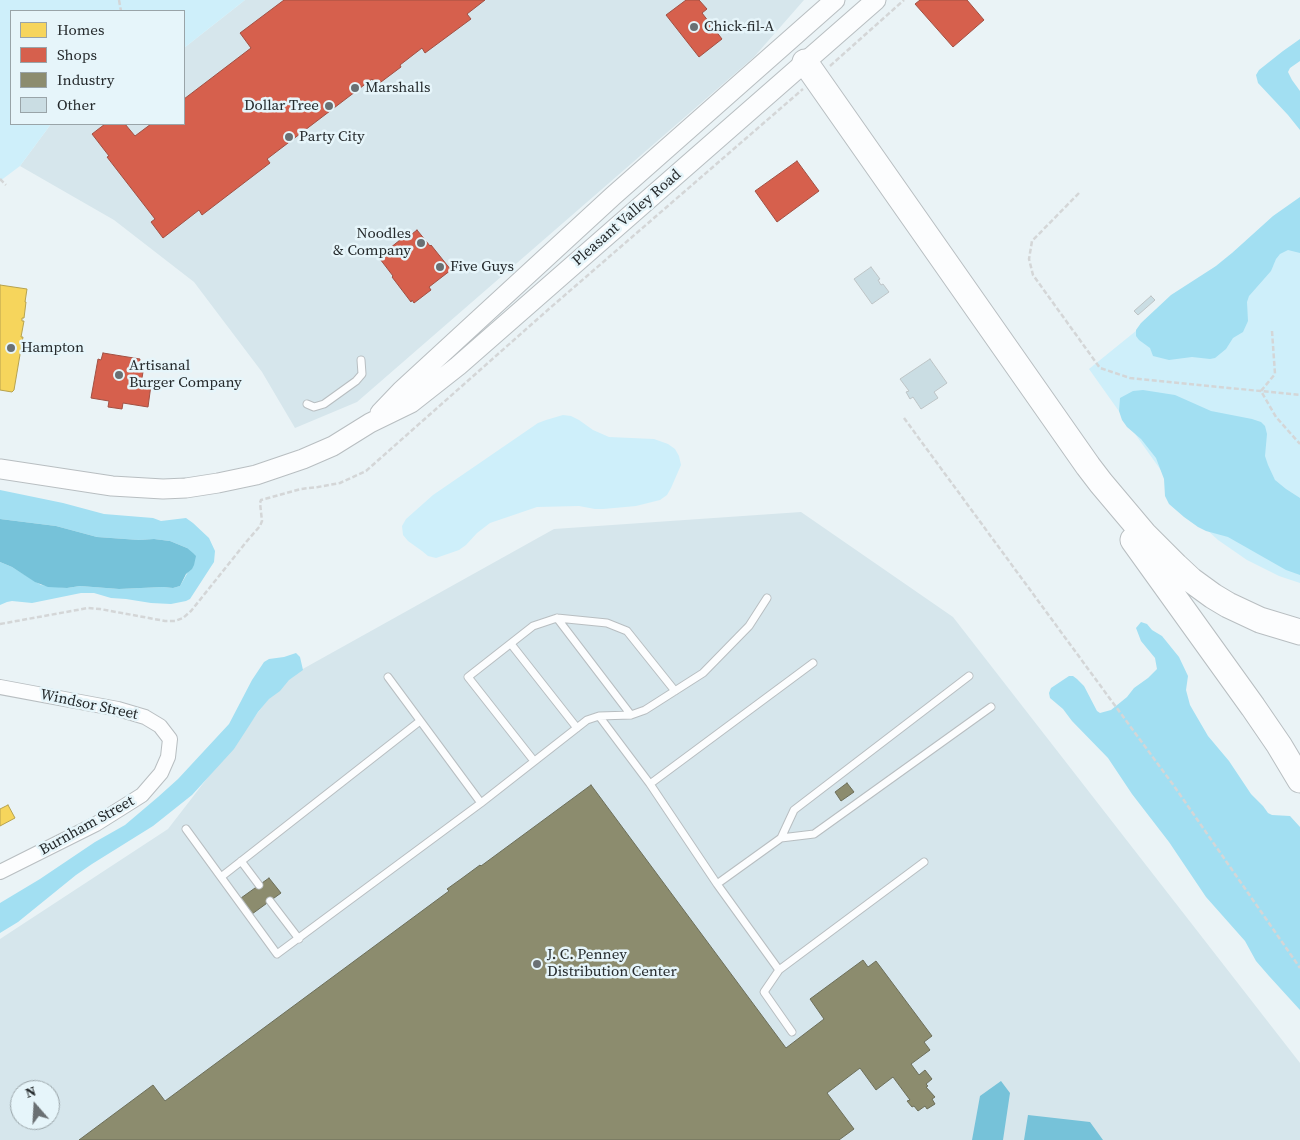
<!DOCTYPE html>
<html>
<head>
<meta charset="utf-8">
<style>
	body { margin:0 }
	#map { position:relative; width:1300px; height:1140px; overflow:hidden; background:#eaf3f6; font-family:"Source Serif 4",serif }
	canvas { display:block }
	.legend { position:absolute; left:10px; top:10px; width:175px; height:115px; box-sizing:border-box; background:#e6f5fa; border:1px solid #99a4a8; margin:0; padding:6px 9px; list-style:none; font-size:15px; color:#252a2c }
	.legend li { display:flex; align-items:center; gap:10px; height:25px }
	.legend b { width:25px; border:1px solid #99a4a8 }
	.north { position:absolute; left:10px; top:1080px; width:50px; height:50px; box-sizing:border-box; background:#e6f5fa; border:1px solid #99a4a8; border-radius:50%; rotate:341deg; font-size:14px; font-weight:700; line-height:20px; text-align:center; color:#252a2c }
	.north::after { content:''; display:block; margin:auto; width:18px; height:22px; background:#6a7073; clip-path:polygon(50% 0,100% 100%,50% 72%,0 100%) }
</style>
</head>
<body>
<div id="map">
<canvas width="1300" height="1140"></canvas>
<ul class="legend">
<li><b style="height:14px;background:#f6d55c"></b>Homes</li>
<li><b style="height:14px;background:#d6604d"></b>Shops</li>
<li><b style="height:14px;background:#8c8c6e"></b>Industry</li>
<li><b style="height:14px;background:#cadde3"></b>Other</li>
</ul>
<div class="north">N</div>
</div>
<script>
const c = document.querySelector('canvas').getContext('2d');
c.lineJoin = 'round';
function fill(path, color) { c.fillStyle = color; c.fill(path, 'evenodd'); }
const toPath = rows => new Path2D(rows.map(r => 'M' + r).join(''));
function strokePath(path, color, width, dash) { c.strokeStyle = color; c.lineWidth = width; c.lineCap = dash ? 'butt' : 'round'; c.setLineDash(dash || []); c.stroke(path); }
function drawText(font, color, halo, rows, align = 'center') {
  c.font = font + ' "Source Serif 4",serif'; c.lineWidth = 5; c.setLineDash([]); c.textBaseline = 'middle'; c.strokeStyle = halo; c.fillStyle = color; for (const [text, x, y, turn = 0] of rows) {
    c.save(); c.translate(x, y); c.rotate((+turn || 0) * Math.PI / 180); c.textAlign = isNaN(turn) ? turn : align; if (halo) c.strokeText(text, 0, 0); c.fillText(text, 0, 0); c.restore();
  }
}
const built = toPath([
	[245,0,804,0,754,57,357,402,295,428,262,372,194,282,114,220,20,166,51,124,184,124,184,48],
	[801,512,953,617,1300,1063,1300,1140,0,1140,0,939,168,829,283,680,554,529],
	[20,1090,50,1090,50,1120,20,1120]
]);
const green = toPath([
	[0,0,245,0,184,48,184,11,11,11,11,124,51,124,20,166,0,181],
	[1300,198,1300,583,1279,576,1247,560,1218,540,1205,528,1182,500,1089,369],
	[563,415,571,416,579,420,593,430,609,437,654,439,668,444,675,449,679,456,681,465,671,488,667,495,660,500,636,506,603,509,595,509,579,506,537,507,490,523,477,533,466,545,459,550,436,558,428,556,422,551,408,541,403,535,402,526,406,519,433,495,538,423,546,420]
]);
const forest = toPath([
	[1300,39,1300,61,1290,68,1288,72,1292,80,1300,91,1300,130,1288,115,1258,83,1256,75,1259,70,1283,51],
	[1300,197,1300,253,1288,250,1280,254,1276,259,1271,271,1249,296,1247,302,1248,321,1243,332,1233,338,1226,349,1215,358,1210,359,1192,357,1169,360,1153,356,1150,348,1139,340,1136,336,1136,330,1141,323,1171,295,1216,266,1232,253,1273,216],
	[1143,390,1175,395,1211,411,1252,419,1261,422,1265,426,1267,434,1265,456,1268,465,1275,480,1286,489,1300,498,1300,575,1286,570,1228,537,1206,531,1198,527,1184,517,1169,504,1165,496,1164,479,1156,458,1141,439,1127,427,1122,420,1119,411,1120,398,1133,391],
	[0,490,63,503,104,514,153,518,161,521,186,518,193,523,209,538,215,551,214,562,190,599,186,601,171,604,151,603,126,599,111,598,94,593,81,593,32,603,12,601,7,602,0,605,0,562,12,567,41,585,67,588,80,586,119,589,163,587,173,588,180,586,188,572,187,548,170,541,154,539,139,540,97,537,56,526,0,519],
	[1141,622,1147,624,1152,630,1162,636,1179,657,1188,676,1186,690,1190,705,1194,712,1208,736,1229,761,1251,794,1263,806,1268,813,1272,815,1290,816,1300,827,1300,1010,1269,976,1256,961,1245,941,1206,897,1169,842,1132,794,1108,758,1072,721,1063,709,1050,698,1049,693,1051,688,1069,676,1073,676,1077,679,1084,686,1097,711,1100,713,1111,710,1127,697,1134,688,1148,678,1157,669,1155,658,1141,641,1136,628],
	[296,653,300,657,303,670,289,680,280,691,269,699,258,712,234,749,192,795,153,826,92,864,76,875,18,922,0,933,0,903,40,879,95,842,125,825,158,797,178,779,229,724,252,680,264,662,269,659,284,657]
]);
const water = toPath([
	[0,519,56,526,97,537,139,540,154,539,170,541,187,548,193,553,196,556,194,565,192,569,186,574,180,586,173,588,163,587,119,589,80,586,67,588,48,587,35,582,12,567,0,562],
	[1001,1081,1010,1093,1003,1140,972,1140,980,1096],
	[1028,1115,1090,1122,1103,1140,1024,1140]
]);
const homes = toPath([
	[0,285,27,289,25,302,26,302,24,318,22,318,22,321,24,321,21,337,23,337,14,390,12,392,0,390,0,285],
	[8,805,15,818,0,826,0,809,8,805]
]);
const shops = toPath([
	[284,0,485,0,467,14,471,19,425,53,422,48,400,65,401,67,377,85,372,79,267,159,270,163,202,215,199,210,163,238,151,222,155,219,107,157,109,156,92,134,105,124,125,124,135,136,151,124,184,124,184,99,251,48,240,33,284,0],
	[686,0,699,0,707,9,702,13,722,39,699,57,666,15,686,0],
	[920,0,967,0,984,20,953,47,915,4,920,0],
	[797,161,819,191,777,222,755,191,797,161],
	[417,230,430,246,431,245,451,270,429,287,431,290,414,303,412,300,411,302,392,277,393,276,380,259,387,254,385,252,405,236,407,238,417,230],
	[103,353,140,359,139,365,144,366,141,384,151,385,148,407,123,403,122,409,108,407,109,401,91,398,98,359,101,360,103,353]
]);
const industry = toPath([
	[847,783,854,792,841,801,835,792,847,783],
	[591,785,786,1048,824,1019,810,999,863,960,868,967,876,961,932,1036,924,1042,930,1050,911,1064,919,1075,925,1070,932,1079,926,1084,928,1086,926,1087,935,1097,932,1099,935,1104,927,1109,925,1106,918,1111,914,1106,912,1107,907,1101,910,1100,893,1077,876,1090,860,1068,827,1093,854,1129,839,1140,79,1140,153,1085,165,1101,449,891,447,889,461,879,480,865,481,866,591,785],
	[269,878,281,893,252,914,241,898,269,878]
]);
const building = toPath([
	[871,267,880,279,878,280,881,285,883,284,889,292,872,304,854,279,871,267],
	[1151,296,1155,300,1138,315,1134,311,1151,296],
	[930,359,947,383,934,392,938,398,921,409,913,397,910,399,906,392,909,391,900,379,930,359]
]);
const path = toPath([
	[119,0,121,11],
	[830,66,904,0],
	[0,179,6,185],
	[1079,193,1032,241,1029,259,1033,275,1100,368,1130,378,1300,395],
	[1272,331,1275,374,1261,391,1276,417,1300,444],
	[904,418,1174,786,1300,968],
	[0,624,88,608,100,609,165,621,175,621,183,618,191,611,247,541,260,526,262,521,260,503,261,500,301,489,318,487,340,483,366,471,550,308,803,89]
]);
const service = toPath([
	[307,404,314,407,324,404,356,381,362,374,361,360],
	[557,618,631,715],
	[511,644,577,728],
	[388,677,481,803,587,720,599,716],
	[534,761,468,677,533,626,557,618,607,623,627,631,675,691],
	[650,784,599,716,631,715,645,710,703,673,749,626,767,598],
	[186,829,277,954,481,803],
	[781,838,814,834,991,707],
	[241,861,259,885],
	[924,862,779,970,717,884,781,838,794,810,969,676],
	[221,877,420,721],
	[717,884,650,784,813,663],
	[270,901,299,939],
	[779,970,764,992,792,1032]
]);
const minor = toPath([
	[0,687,118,709,145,717,160,726,170,739,168,757,161,773,142,795,96,824,0,872]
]);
const secondary = toPath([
	[380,413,401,391,613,196,835,0],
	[0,469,112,486,163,489,186,488,218,483,256,475,303,459,333,446,370,423,411,403,458,366,876,0]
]);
const motorway = toPath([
	[805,62,1088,466,1101,483,1144,534,1176,566,1191,580,1213,596,1228,605,1260,620,1300,632],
	[1133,540,1253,707,1279,745,1300,780]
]);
const markers = [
	[694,27,5,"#6a7073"],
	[355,88,5,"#6a7073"],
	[329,106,5,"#6a7073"],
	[289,137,5,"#6a7073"],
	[421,243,5,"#6a7073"],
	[440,267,5,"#6a7073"],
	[11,348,5,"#6a7073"],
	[119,375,5,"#6a7073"],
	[537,964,5,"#6a7073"]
];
const poiNames = [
	["Chick-fil-A",704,27],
	["Marshalls",365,88],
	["Dollar Tree",319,106,"right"],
	["Party City",299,137],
	["Noodles",411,234,"right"],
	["& Company",411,251,"right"],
	["Five Guys",450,267],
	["Hampton",21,348],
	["Artisanal",129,366],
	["Burger Company",129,383],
	["J. C. Penney",547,955],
	["Distribution Center",547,972]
];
const streetNames = [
	["Pleasant Valley Road",627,218,-41],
	["Windsor Street",89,705,12],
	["Burnham Street",87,826,-29]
];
fill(built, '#d6e6ec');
fill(green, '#ceeffa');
fill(forest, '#a2dff2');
fill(water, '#76c2d9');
fill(homes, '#f6d55c');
strokePath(homes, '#b7a24e', 1);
fill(shops, '#d6604d');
strokePath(shops, '#a15043', 1);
fill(industry, '#8c8c6e');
strokePath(industry, '#6d6f5a', 1);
fill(building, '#cadde3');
strokePath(building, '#bdc4c6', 1);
strokePath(service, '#b8bec1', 9);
strokePath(minor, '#b8bec1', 16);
strokePath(secondary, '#b8bec1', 21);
strokePath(motorway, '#b8bec1', 27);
strokePath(path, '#d4d6d7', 2.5, [5, 2.5]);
strokePath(service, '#fcfdfe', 7);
strokePath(minor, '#fcfdfe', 14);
strokePath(secondary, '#fcfdfe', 19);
strokePath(motorway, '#fcfdfe', 25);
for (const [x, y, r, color] of markers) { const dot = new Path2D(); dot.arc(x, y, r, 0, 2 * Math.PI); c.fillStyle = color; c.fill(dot); strokePath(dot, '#e6f5fa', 2); }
drawText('15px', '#252a2c', '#e6f5fa', poiNames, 'left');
drawText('15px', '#252a2c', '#e6f5fa', streetNames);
</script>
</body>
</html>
